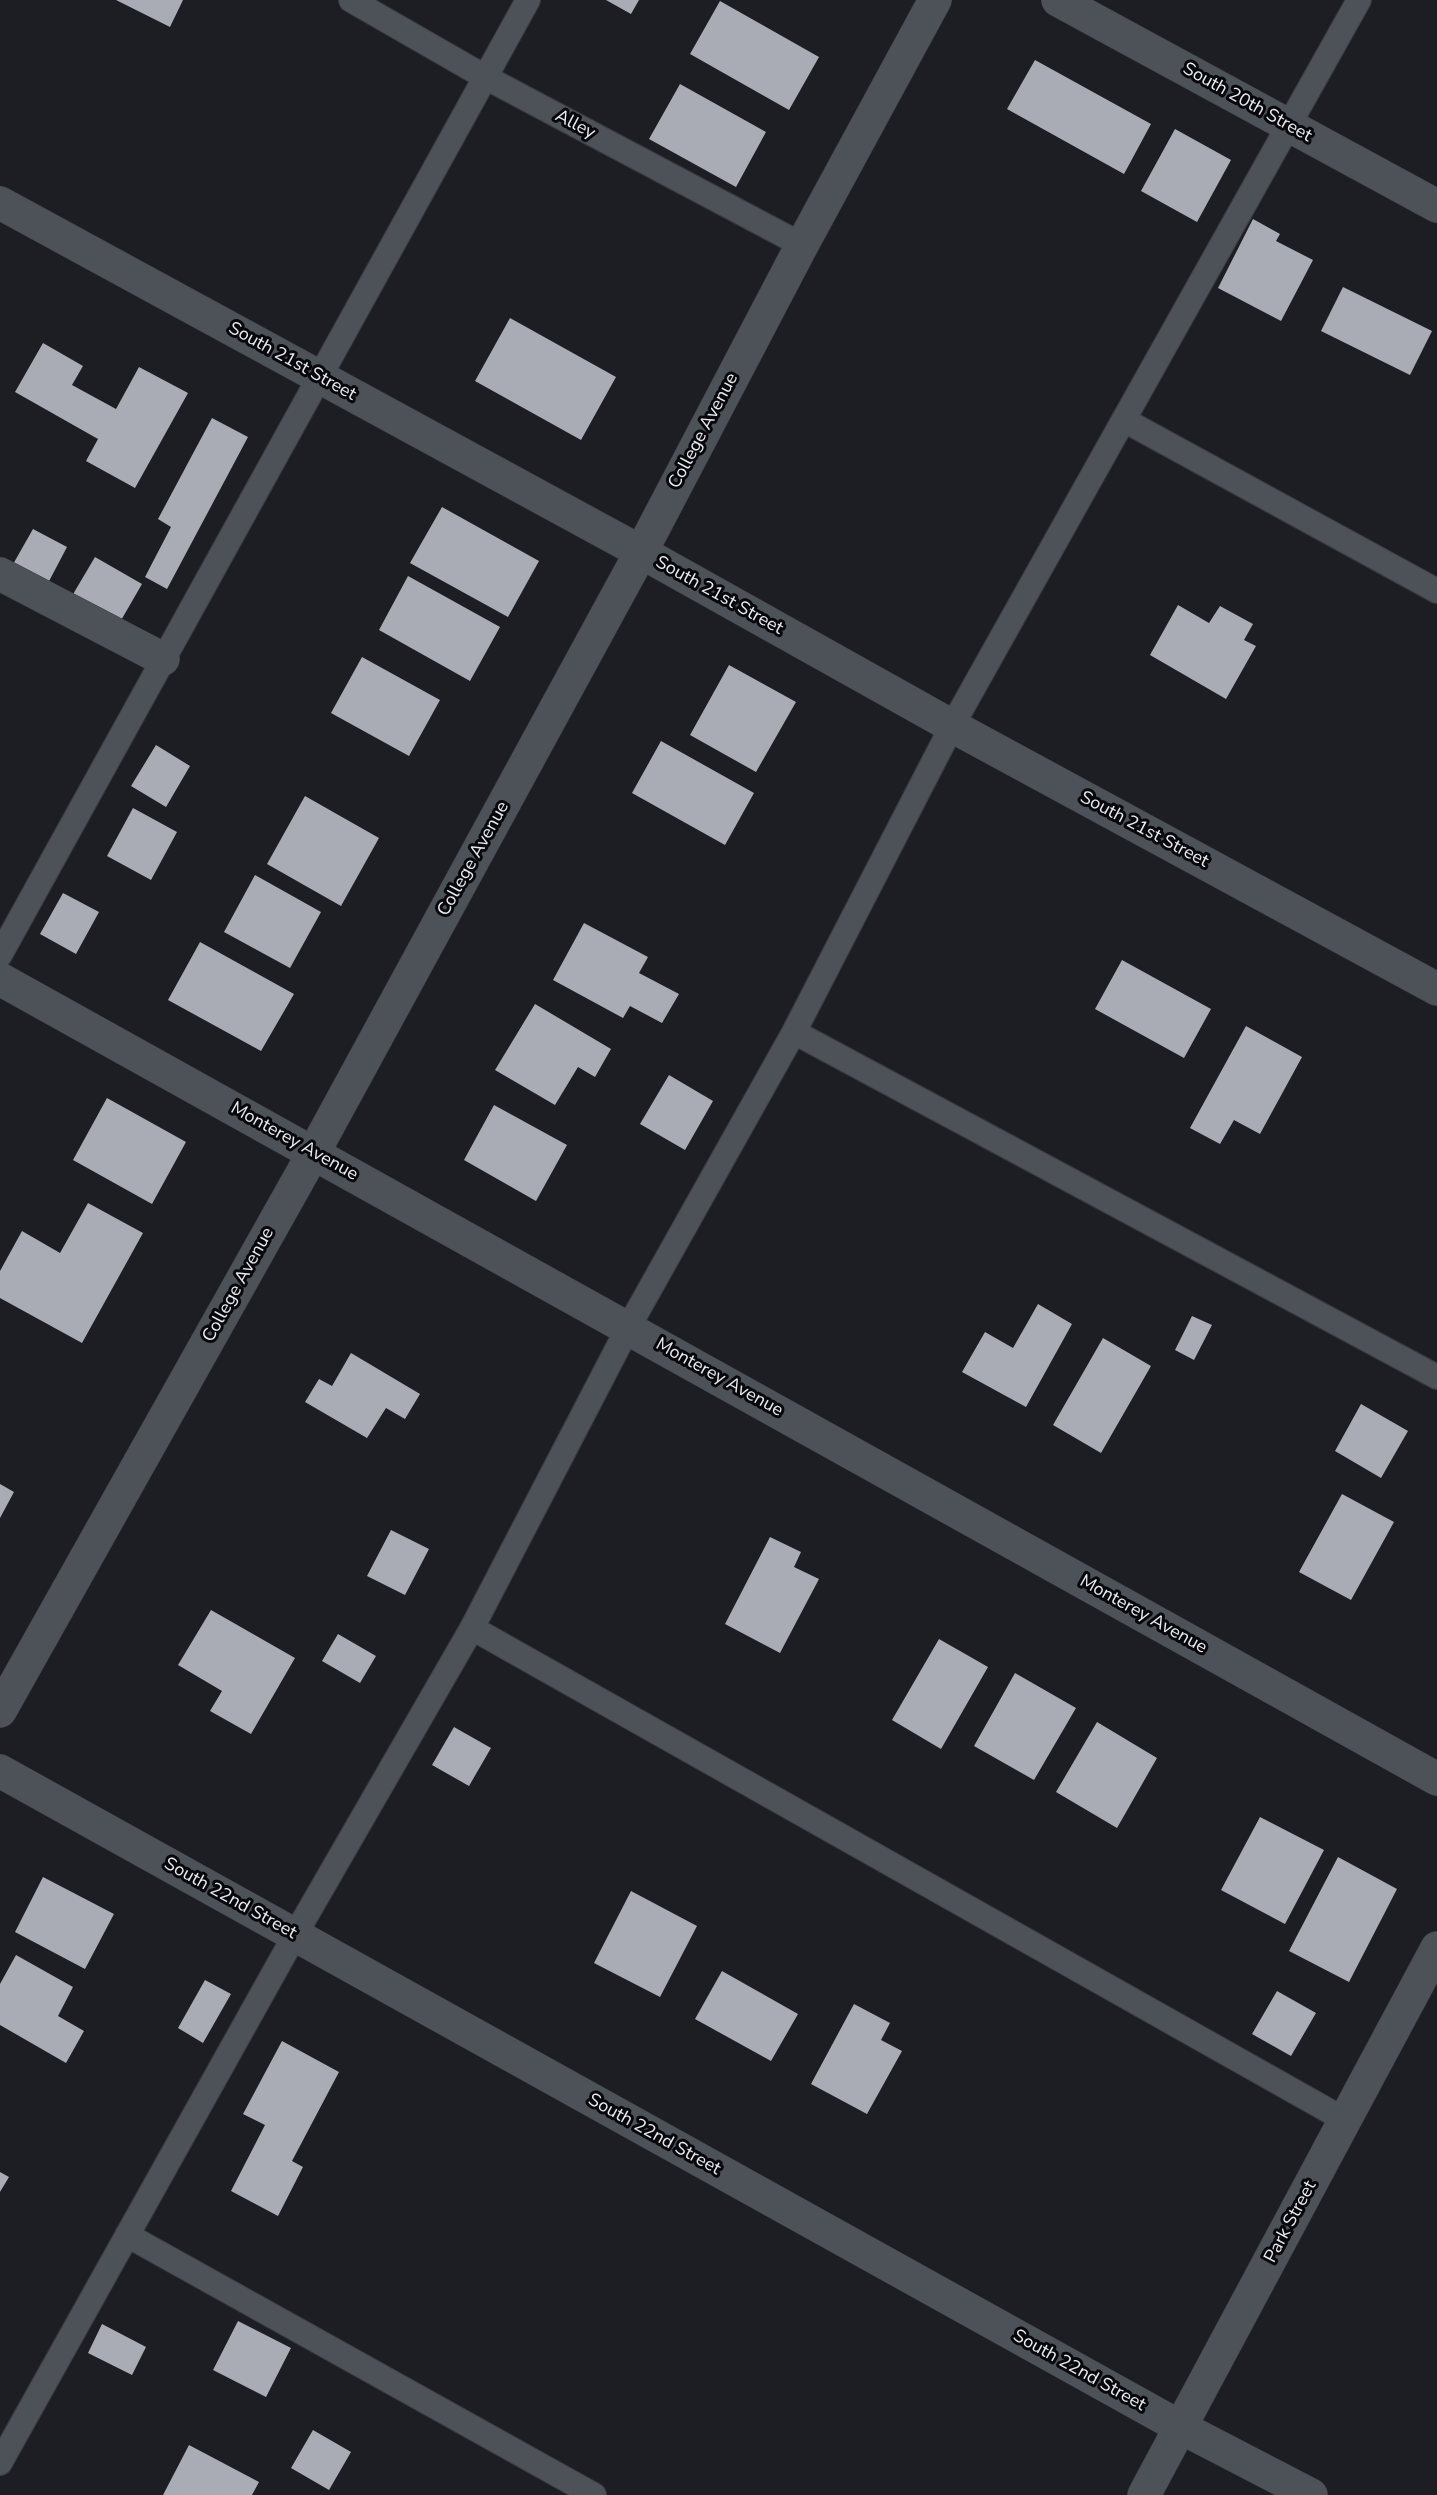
<!DOCTYPE html>
<html>
<head>
<meta charset="utf-8">
<style>
	body { margin:0 }
	canvas { display:block; background:#1c1e24 }
</style>
</head>
<body>
<canvas width="1437" height="2495"></canvas>
<script>
const c = document.querySelector('canvas').getContext('2d');
c.lineJoin = 'round';
function fill(path, color) { c.fillStyle = color; c.fill(path, 'evenodd'); }
const toPath = rows => new Path2D(rows.map(r => 'M' + r).join(''));
function strokePath(path, color, width, dash) { c.strokeStyle = color; c.lineWidth = width; c.lineCap = dash ? 'butt' : 'round'; c.setLineDash(dash || []); c.stroke(path); }
function drawText(font, color, halo, rows, align = 'center') {
  c.font = font + ' "Nunito Sans",sans-serif'; c.lineWidth = 6; c.setLineDash([]); c.textBaseline = 'middle'; c.strokeStyle = halo; c.fillStyle = color; for (const [text, x, y, turn = 0] of rows) {
    c.save(); c.translate(x, y); c.rotate((+turn || 0) * Math.PI / 180); c.textAlign = isNaN(turn) ? turn : align; if (halo) c.strokeText(text, 0, 0); c.fillText(text, 0, 0); c.restore();
  }
}
const building = toPath([
	[116,0,183,0,170,27],
	[606,0,639,0,631,14],
	[720,1,819,57,789,110,690,54],
	[1035,60,1151,124,1124,174,1007,109],
	[680,84,766,132,736,187,649,139],
	[1175,129,1231,160,1197,222,1141,191],
	[1253,219,1280,234,1276,241,1313,260,1281,321,1218,288],
	[1343,287,1432,331,1410,375,1321,331],
	[510,318,616,377,581,440,475,381],
	[43,343,83,366,72,385,116,409,139,367,188,393,135,488,86,461,98,439,15,392],
	[212,418,248,437,167,589,145,577,171,527,158,519],
	[442,507,539,561,508,617,410,563],
	[33,529,67,547,47,585,12,566],
	[95,557,142,584,116,629,69,601],
	[408,576,500,627,470,681,379,630],
	[1178,605,1209,623,1220,606,1253,624,1244,640,1256,646,1226,699,1150,655],
	[362,657,440,700,409,756,331,713],
	[729,665,796,702,756,772,690,735],
	[661,741,754,793,725,845,632,793],
	[156,745,190,766,166,807,131,786],
	[305,796,379,838,341,906,267,864],
	[133,808,177,832,151,880,107,856],
	[255,875,321,912,290,968,224,932],
	[63,893,99,912,76,954,40,934],
	[584,923,648,957,639,973,679,994,662,1023,630,1006,623,1018,553,980],
	[200,942,294,994,261,1051,168,1000],
	[1122,960,1211,1009,1184,1058,1095,1009],
	[535,1004,611,1049,595,1077,578,1067,555,1105,495,1070],
	[1246,1026,1302,1057,1260,1134,1234,1120,1220,1144,1190,1128],
	[669,1075,713,1101,685,1150,640,1124],
	[107,1098,186,1142,152,1204,73,1160],
	[494,1105,567,1145,536,1201,464,1160],
	[88,1203,143,1233,82,1343,0,1298,0,1271,22,1231,60,1253],
	[1038,1304,1072,1324,1026,1407,962,1372,985,1332,1013,1348],
	[1192,1316,1212,1325,1194,1360,1175,1350],
	[1103,1338,1151,1366,1101,1453,1053,1425],
	[351,1353,420,1394,405,1419,386,1408,367,1438,305,1402,319,1379,332,1386],
	[1361,1404,1408,1431,1381,1478,1335,1451],
	[0,1484,14,1492,0,1518],
	[1342,1494,1394,1522,1351,1600,1299,1572],
	[391,1530,429,1549,405,1595,367,1576],
	[770,1537,801,1552,794,1567,819,1579,780,1653,725,1624],
	[211,1610,295,1658,251,1734,210,1711,222,1691,178,1665],
	[338,1634,376,1656,360,1683,322,1661],
	[939,1639,988,1667,941,1749,892,1720],
	[1015,1673,1076,1708,1034,1780,974,1746],
	[1097,1722,1157,1758,1117,1828,1056,1792],
	[454,1727,491,1748,469,1786,432,1765],
	[1260,1817,1324,1850,1285,1924,1221,1890],
	[1338,1857,1397,1889,1349,1982,1289,1951],
	[43,1877,114,1914,85,1969,15,1932],
	[631,1891,697,1926,660,1997,594,1963],
	[16,1955,73,1987,58,2016,84,2031,66,2063,0,2025,0,1984],
	[722,1971,798,2014,771,2061,695,2019],
	[205,1980,231,1994,203,2043,178,2028],
	[1277,1991,1316,2013,1291,2056,1252,2034],
	[854,2004,890,2023,881,2040,902,2051,867,2114,811,2084],
	[282,2041,339,2072,292,2161,303,2167,278,2216,231,2191,265,2125,243,2114],
	[0,2172,9,2177,0,2192],
	[238,2321,291,2348,266,2397,213,2370],
	[102,2324,146,2347,132,2375,88,2353],
	[313,2430,351,2452,329,2490,291,2468],
	[189,2445,259,2482,252,2495,163,2495]
]);
const service = toPath([
	[351,0,485,77,802,245],
	[1124,420,1437,591],
	[0,955,528,0],
	[794,1032,1437,1377],
	[472,1628,1345,2120],
	[127,2235,594,2495],
	[0,2463,295,1935,472,1628,628,1328,794,1032,952,726,1359,0]
]);
const minor = toPath([
	[1058,0,1437,206],
	[0,203,641,552,952,726,1437,989],
	[0,574,163,659],
	[0,979,1437,1779],
	[0,1771,1182,2428,1311,2495],
	[1144,2495,1437,1948]
]);
const tertiary = toPath([
	[0,1711,314,1152,641,552,802,245,935,0]
]);
const streetNames = [
	["South 20th Street",1247,103,29],
	["Alley",575,125,28],
	["South 21st Street",292,362,29],
	["College Avenue",704,431,-62],
	["South 21st Street",719,596,29],
	["South 21st Street",1144,830,28],
	["College Avenue",474,859,-61],
	["Monterey Avenue",294,1142,29],
	["College Avenue",239,1285,-61],
	["Monterey Avenue",719,1378,29],
	["Monterey Avenue",1143,1615,29],
	["South 22nd Street",230,1899,29],
	["South 22nd Street",654,2135,29],
	["Park Street",1291,2222,-62],
	["South 22nd Street",1079,2371,29]
];
fill(building, '#a9acb4');
strokePath(service, '#383a3f', 26);
strokePath(minor, '#383a3f', 34);
strokePath(tertiary, '#383a3f', 34);
strokePath(service, '#4d5158', 24);
strokePath(minor, '#4d5158', 33);
strokePath(tertiary, '#4d5158', 33);
drawText('18px', '#ebecf1', '#07080b', streetNames);
</script>
</body>
</html>
